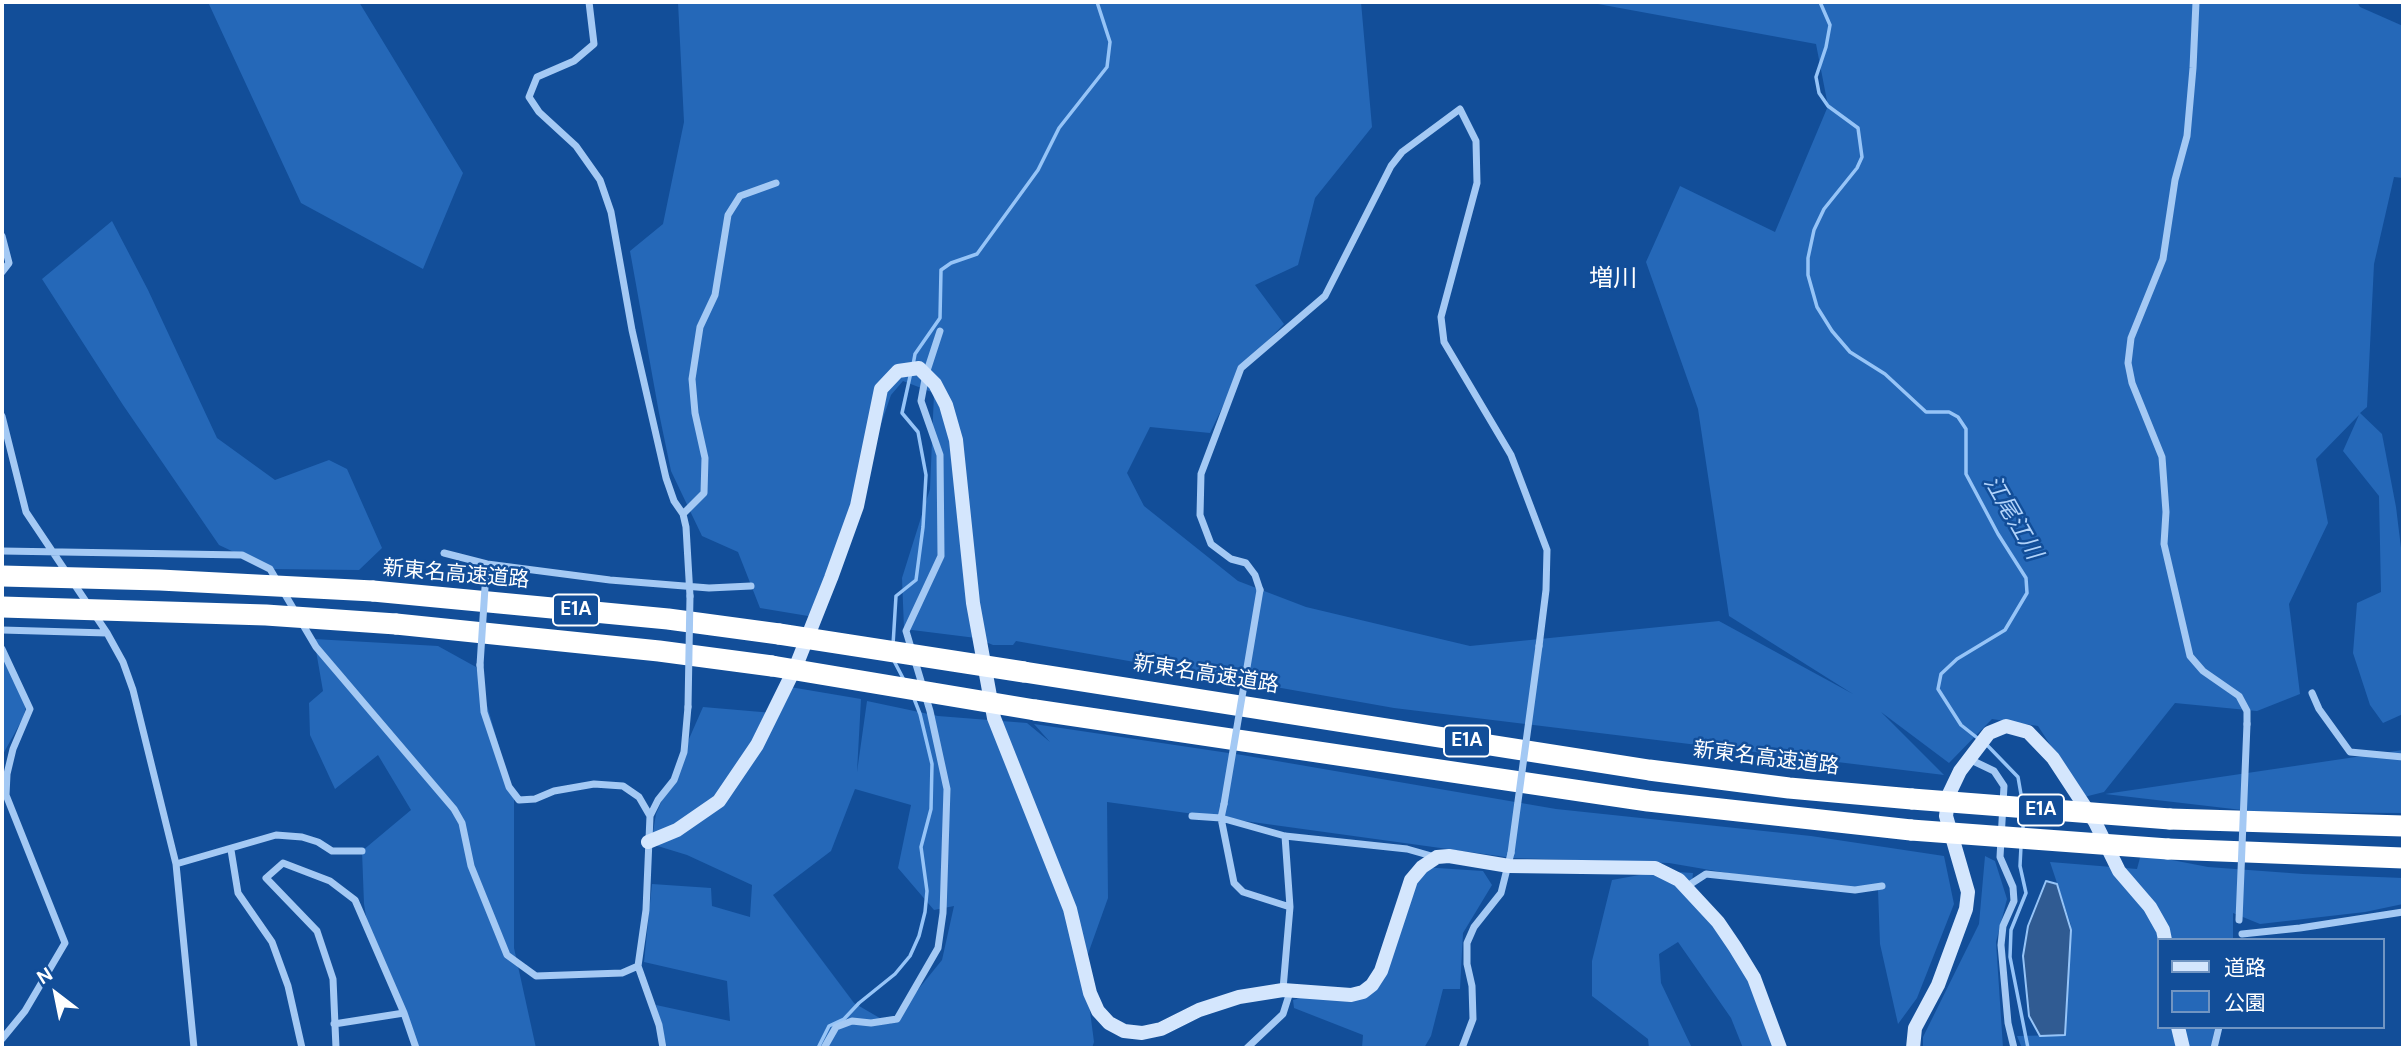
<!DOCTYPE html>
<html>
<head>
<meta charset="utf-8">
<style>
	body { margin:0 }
	#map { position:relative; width:2405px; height:1050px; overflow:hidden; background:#124e99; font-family:"DM Sans","Noto Sans JP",sans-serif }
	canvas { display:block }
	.frame { position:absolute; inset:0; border:4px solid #fff; pointer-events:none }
	.legend { position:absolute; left:2157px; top:938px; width:228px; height:91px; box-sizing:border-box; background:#124e99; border:2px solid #7195c2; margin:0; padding:9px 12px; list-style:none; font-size:21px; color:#fff }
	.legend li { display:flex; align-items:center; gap:14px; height:35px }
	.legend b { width:35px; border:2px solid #7195c2 }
	.north { position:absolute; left:21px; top:959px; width:70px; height:70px; -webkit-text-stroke:5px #124e99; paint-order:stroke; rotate:328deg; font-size:19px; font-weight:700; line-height:28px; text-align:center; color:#fff }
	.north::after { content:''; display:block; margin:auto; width:24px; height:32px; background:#fff; clip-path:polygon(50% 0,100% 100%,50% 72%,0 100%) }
</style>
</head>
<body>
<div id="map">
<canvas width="2405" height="1050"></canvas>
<div class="frame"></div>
<ul class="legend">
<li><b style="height:9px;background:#d4e6fd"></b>道路</li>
<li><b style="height:19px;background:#2568b8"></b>公園</li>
</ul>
<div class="north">N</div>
</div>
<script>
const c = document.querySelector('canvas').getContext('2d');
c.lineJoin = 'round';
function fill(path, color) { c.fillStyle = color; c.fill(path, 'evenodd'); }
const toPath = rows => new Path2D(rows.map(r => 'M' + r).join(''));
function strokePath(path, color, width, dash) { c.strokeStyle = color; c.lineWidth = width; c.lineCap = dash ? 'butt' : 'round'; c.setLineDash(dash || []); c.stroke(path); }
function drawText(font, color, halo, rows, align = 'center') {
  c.font = font + ' "DM Sans","Noto Sans JP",sans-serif'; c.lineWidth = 5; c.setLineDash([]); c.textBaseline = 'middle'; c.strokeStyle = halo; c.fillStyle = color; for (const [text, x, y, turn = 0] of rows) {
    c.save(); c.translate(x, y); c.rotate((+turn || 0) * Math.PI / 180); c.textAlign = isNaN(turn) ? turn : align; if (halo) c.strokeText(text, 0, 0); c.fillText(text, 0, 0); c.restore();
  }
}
const green = toPath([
	[208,2,359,2,463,173,423,269,301,203],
	[678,2,1361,2,1372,127,1315,198,1298,265,1255,285,1284,324,1241,368,1210,433,1150,427,1127,473,1144,506,1238,581,1306,607,1470,646,1719,621,1853,694,1729,616,1698,409,1646,262,1680,186,1775,232,1828,106,1816,44,1587,2,2357,2,2360,7,2403,26,2403,178,2394,177,2374,264,2367,407,2360,413,2382,434,2396,507,2403,564,2403,714,2383,723,2370,705,2353,653,2357,603,2381,592,2379,496,2343,451,2359,415,2316,459,2328,523,2289,604,2300,694,2257,711,2175,703,2104,792,2084,797,2038,726,1992,719,1949,763,1881,712,1944,775,1394,708,1016,641,1013,645,993,645,976,638,904,629,902,578,930,489,934,393,903,381,891,395,814,617,760,608,738,552,702,536,671,471,659,413,630,251,663,224,684,122],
	[112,221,148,290,217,438,275,480,329,460,347,469,382,548,359,570,270,569,219,545,123,405,42,279],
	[314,639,438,646,476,667,514,799,514,948,536,1048,416,1048,367,922,364,904,362,851,411,810,378,755,335,789,310,735,309,703,323,691],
	[2,653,27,703,23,718,2,756],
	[790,687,861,699,857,772,867,701,938,716,1027,723,1050,742,1034,724,1242,755,1556,809,1811,836,1944,856,1954,904,1917,998,1898,1024,1880,944,1878,890,1786,883,1669,863,1513,858,1107,802,1108,898,1084,965,1094,1042,1092,1048,667,1048,656,1005,730,1021,727,981,644,962,652,884,711,888,712,906,750,917,752,885,687,855,651,844,656,814,703,707,773,713],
	[855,789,911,805,898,868,934,910,954,906,942,960,890,1024,854,1003,773,895,831,851],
	[2403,750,2403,813,2259,812,2105,794],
	[2141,854,2208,867,2303,874,2403,878,2403,904,2365,912,2260,924,2233,913,2233,940,2158,940,2158,1027,2215,1027,2211,1048,2022,1048,2017,1036,2064,1035,2071,925,2050,862,2137,869],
	[1985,856,1995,861,2007,899,1996,942,2003,1048,1923,1048,1923,1037,1979,924],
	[1422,867,1483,871,1492,885,1463,933,1460,989,1443,989,1431,1036,1424,1048,1362,1048,1363,1035,1294,1008,1293,1000,1317,993,1369,992],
	[1661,871,1693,873,1691,892,1756,985,1779,1048,1743,1048,1731,1018,1678,942,1659,954,1661,983,1692,1048,1649,1048,1648,1039,1592,996,1592,961,1612,880]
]);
const water = toPath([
	[2046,881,2057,884,2071,930,2065,1035,2040,1036,2029,1016,2023,956,2028,926,2046,881]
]);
const stream = toPath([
	[1820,2,1830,25,1826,47,1816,77,1819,93,1828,106,1858,128,1862,157,1857,168,1824,209,1814,230,1808,258,1808,275,1817,307,1832,331,1850,352,1885,374,1926,412,1949,412,1958,417,1966,429,1966,474,1998,534,2026,578,2027,593,2005,630,1957,659,1941,674,1938,689,1961,725,1980,740],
	[913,365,915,354,940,318,941,270,951,263,977,254,1038,170,1059,128,1107,67,1110,42,1097,2],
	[893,645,896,596,916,580,923,527,926,475,918,432,902,413,911,372],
	[893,659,904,680],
	[1986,744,2018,777,2022,800],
	[2023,831,2023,815],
	[2021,846,2020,866,2026,893,2011,930,2010,957,2028,1048],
	[818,1048,829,1026,844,1019,859,1003,895,974,910,956,919,936,925,912,927,891,921,847,931,809,932,764,920,714,913,696]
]);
const street = toPath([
	[589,2,594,44,574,61,537,77,529,97,539,112,576,146,600,180,611,212,632,330,666,478,674,501,683,514,686,527,690,596],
	[2196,2,2193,68,2187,136,2175,180,2163,259,2131,338,2128,363,2132,383,2162,457,2166,512,2164,544,2190,656,2203,671,2239,696,2247,711,2247,724],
	[2,236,9,263,2,272],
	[2,416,26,512,107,633,123,662,133,690,176,864,194,1048],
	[683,514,704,493,705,458,695,413,692,379,700,327,715,295,728,215,740,196,776,183],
	[2,551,242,555,270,569,316,647,454,809,462,823,471,866,507,955,536,976,622,973,638,966,646,910,650,816,639,797,623,786,594,784,554,791,535,799,519,800,509,787,484,712,480,665],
	[444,553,487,564,610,580,709,588,751,586],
	[1260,590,1255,575,1246,563,1231,559,1211,544,1200,515,1201,474,1241,368,1325,296,1391,166,1402,152,1460,109,1476,141,1477,183,1441,317,1444,342,1511,455,1547,550,1546,590,1539,646],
	[2,630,107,633],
	[2,649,30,709,13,749,7,774,6,795,65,943,25,1011,2,1039],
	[2312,693,2319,709,2350,752,2403,757],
	[1969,759,1994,771,2004,786,2000,857,2013,887,2014,901,2003,926,2001,945,2008,1023,2014,1048],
	[1224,804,1221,818,1234,883,1243,892,1290,907,1283,989],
	[650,816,658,800,674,780,684,752,688,707],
	[1192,816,1221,818,1285,836,1407,849,1435,857],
	[1285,836,1290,907],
	[231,850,238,893,272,942,288,986,302,1048],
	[176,864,276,835,302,837,318,842,332,851,362,851],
	[1686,887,1706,874,1855,890,1882,886],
	[2242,934,2300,928,2403,912],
	[638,966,659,1025,663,1048],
	[334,1024,404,1013],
	[336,1048,333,979,317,931,266,878,283,863,330,881,355,900,404,1013,416,1048],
	[824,1048,836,1027,852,1021,871,1023,897,1019,938,948,943,913,947,789,930,711,906,631,941,556,940,455,921,401,926,374,940,331],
	[1247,1048,1283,1014,1290,992],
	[1462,1048,1473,1019,1472,986,1467,964,1467,943,1474,927,1501,893,1511,853],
	[2214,1048,2219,1027]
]);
const secondary = toPath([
	[648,842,677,830,719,801,757,745,796,666,831,578,857,506,881,389,898,371,919,368,935,384,946,405,956,440,973,603,994,718,1070,909,1090,993,1098,1011,1109,1023,1124,1031,1142,1033,1161,1029,1199,1010,1239,997,1283,990,1351,995,1363,992,1372,985,1381,971,1411,880,1422,867,1437,857,1449,856,1509,866,1655,868,1679,880,1718,922,1735,947,1754,978,1780,1048],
	[2178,1027,2183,1048],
	[1913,1048,1915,1028,1938,985,1966,909,1968,892,1946,816,1949,794,1960,771,1989,733,2006,726,2028,732,2053,758,2095,822,2119,871,2150,907,2163,930,2165,940]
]);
const highway = toPath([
	[373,591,668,619,779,634],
	[396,624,659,651,772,666],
	[1024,672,1649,770,1789,788,1912,799],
	[1035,710,1648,801,1911,830],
	[2170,819,2403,826],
	[2168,849,2403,858]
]);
const streetBridge = toPath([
	[480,665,486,572],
	[688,707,690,596],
	[1224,804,1260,590],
	[1511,853,1539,646],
	[2239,920,2247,724]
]);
const highwayBridge = toPath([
	[2,576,160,580,373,591],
	[2,607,266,615,396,624],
	[779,634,1024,672],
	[772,666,1035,710],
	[1912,799,2170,819],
	[1911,830,2168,849]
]);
const shields = [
	[576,610,46],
	[1467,741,46],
	[2041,810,46]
];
const shieldNames = [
	["E1A",576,610],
	["E1A",1467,741],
	["E1A",2041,810]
];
const streetNames = [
	["新東名高速道路",456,575,5],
	["新東名高速道路",1206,675,9],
	["新東名高速道路",1766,759,7]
];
const waterNames = [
	["江尾江川",2012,518,60]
];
const quarterNames = [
	["増川",1613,280]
];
fill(green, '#2568b8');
fill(water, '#305b92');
strokePath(water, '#96c4f7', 2);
strokePath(stream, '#96c4f7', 3.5);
strokePath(street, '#a4c9f4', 7);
strokePath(secondary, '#d4e6fd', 14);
strokePath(highway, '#fff', 21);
strokePath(streetBridge, '#a4c9f4', 7);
strokePath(highwayBridge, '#fff', 21);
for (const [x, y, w] of shields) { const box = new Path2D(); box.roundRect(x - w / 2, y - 15.5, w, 31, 5); c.fillStyle = '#124e99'; c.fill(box); strokePath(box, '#fff', 2); }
drawText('bold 19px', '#fff', null, shieldNames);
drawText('21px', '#fff', '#124e99', streetNames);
drawText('italic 23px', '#b1d3fa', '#124e99', waterNames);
drawText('24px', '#fff', '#124e99', quarterNames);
</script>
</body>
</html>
